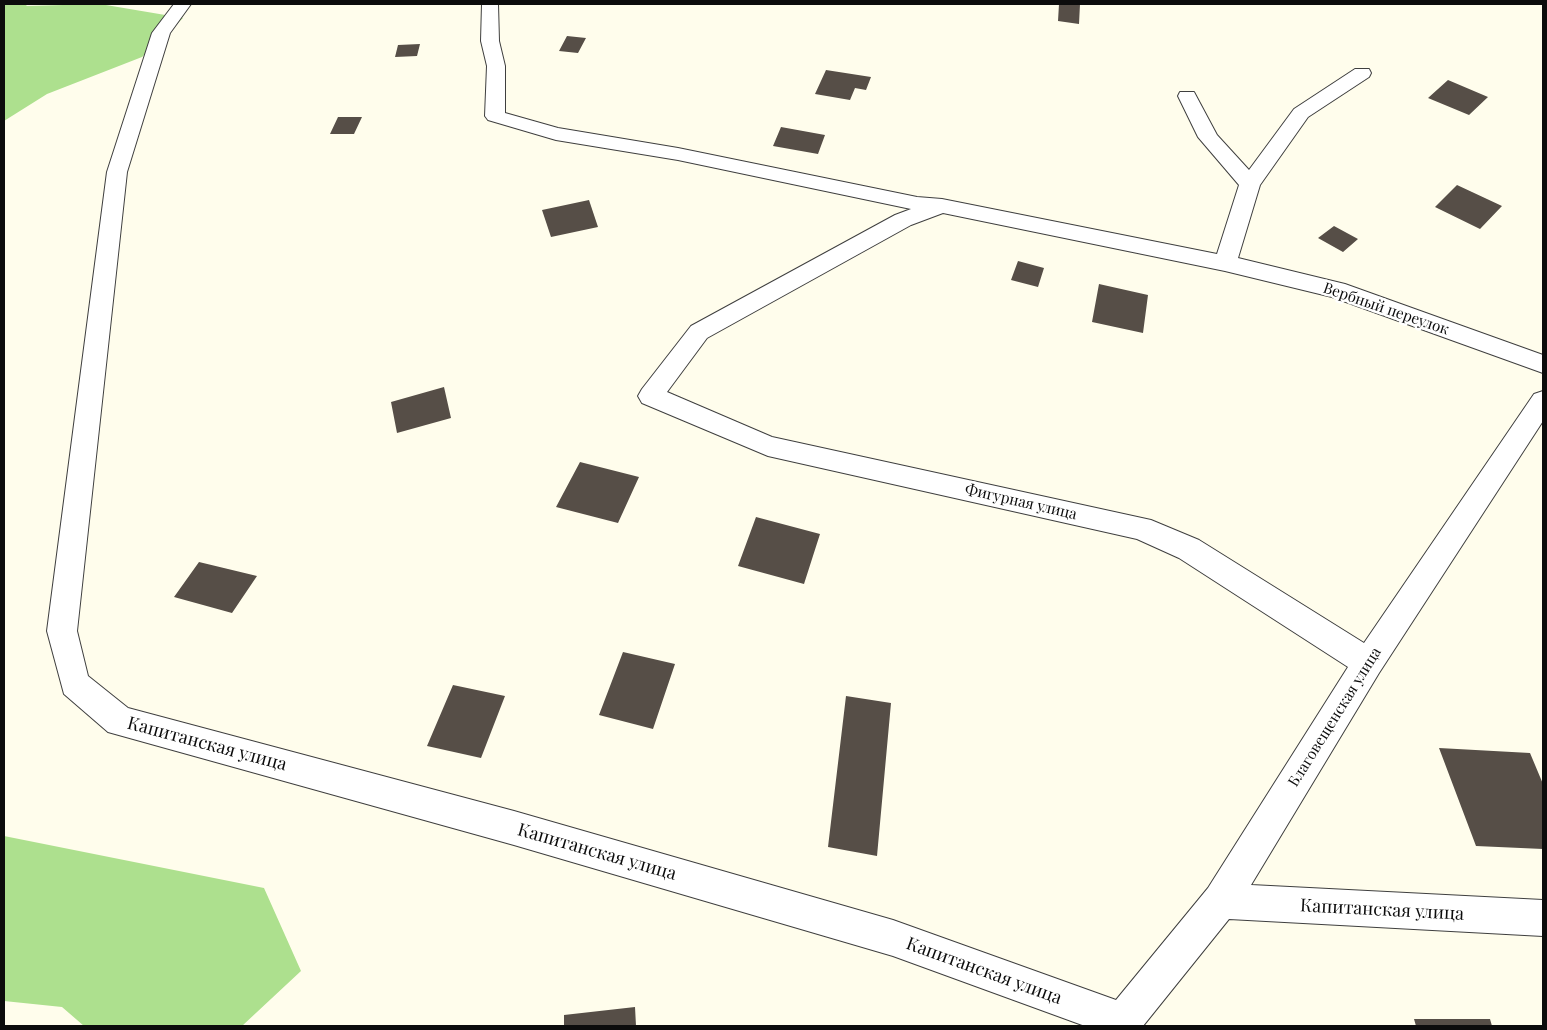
<!DOCTYPE html>
<html>
<head>
<meta charset="utf-8">
<style>
	body { margin:0 }
	#map { position:relative; width:1547px; height:1030px; overflow:hidden; background:#fffdec; font-family:"Playfair Display",serif }
	canvas { display:block }
	.frame { position:absolute; inset:0; border:5px solid #0c0c0c; pointer-events:none }
</style>
</head>
<body>
<div id="map">
<canvas width="1547" height="1030"></canvas>
<div class="frame"></div>
</div>
<script>
const c = document.querySelector('canvas').getContext('2d');
c.lineJoin = 'round';
function fill(path, color) { c.fillStyle = color; c.fill(path, 'evenodd'); }
const toPath = rows => new Path2D(rows.map(r => 'M' + r).join(''));
function strokePath(path, color, width, dash) { c.strokeStyle = color; c.lineWidth = width; c.lineCap = dash ? 'butt' : 'round'; c.setLineDash(dash || []); c.stroke(path); }
function drawText(font, color, halo, rows, align = 'center') {
  c.font = font + ' "Playfair Display",serif'; c.lineWidth = 5; c.setLineDash([]); c.textBaseline = 'middle'; c.strokeStyle = halo; c.fillStyle = color; for (const [text, x, y, turn = 0] of rows) {
    c.save(); c.translate(x, y); c.rotate((+turn || 0) * Math.PI / 180); c.textAlign = isNaN(turn) ? turn : align; if (halo) c.strokeText(text, 0, 0); c.fillText(text, 0, 0); c.restore();
  }
}
const forest = toPath([
	[4,4,28,4,26,6,100,4,183,18,142,57,47,94,4,121],
	[4,836,264,888,301,971,242,1026,84,1026,62,1007,4,1001]
]);
const building = toPath([
	[1059,4,1080,4,1079,24,1058,21],
	[567,36,586,38,578,53,559,51],
	[420,44,417,56,395,57,398,45],
	[826,70,871,77,866,90,855,88,850,100,815,94],
	[1448,80,1488,97,1469,115,1428,98],
	[338,117,362,117,354,134,330,134],
	[781,127,825,135,818,154,773,146],
	[1457,185,1502,206,1480,229,1435,207],
	[589,200,598,227,551,237,542,210],
	[1334,226,1358,239,1343,252,1318,238],
	[1018,261,1044,268,1038,287,1011,280],
	[1099,284,1148,295,1143,333,1092,322],
	[444,387,451,418,397,433,391,402],
	[580,462,639,477,618,523,556,507],
	[756,517,820,534,804,584,738,566],
	[199,562,257,576,232,613,174,597],
	[623,652,675,664,653,729,599,715],
	[453,685,505,696,481,758,427,746],
	[846,696,891,703,877,856,828,847],
	[1439,748,1530,753,1543,784,1543,849,1476,846],
	[635,1007,636,1026,564,1026,564,1015],
	[1414,1019,1490,1019,1492,1026,1416,1026]
]);
const minor = toPath([
	[174,4,191,4,170,33,127,172,77,631,88,676,128,708,514,811,893,920,1116,1000,1208,888,1348,667,1179,558,1137,539,768,456,642,403,638,396,642,389,691,326,895,215,911,209,678,160,556,140,488,120,485,116,487,66,481,41,482,4,498,4,499,41,505,66,505,113,558,128,678,148,917,197,942,199,1217,254,1239,185,1198,137,1178,96,1180,92,1194,92,1217,135,1249,170,1294,109,1355,69,1369,69,1371,73,1369,77,1308,117,1260,185,1238,258,1345,284,1543,355,1543,373,1332,297,1225,271,943,213,911,225,707,338,667,392,772,437,1151,520,1199,540,1364,643,1534,394,1543,391,1543,421,1379,673,1251,885,1543,900,1543,936,1229,919,1143,1026,1085,1026,893,956,514,845,108,732,64,694,47,631,107,172,152,33,174,4]
]);
const streetNames = [
	["Вербный переулок",1386,309,19],
	["Фигурная улица",1021,502,13],
	["Благовещенская улица",1335,717,-58]
];
const nearStreetnames = [
	["Капитанская улица",207,744,15],
	["Капитанская улица",597,852,16],
	["Капитанская улица",1382,910,3],
	["Капитанская улица",984,971,20]
];
fill(forest, '#ade08e');
fill(building, '#564e47');
strokePath(minor, '#3f3f3f', 2);
fill(minor, '#fff');
drawText('15px', '#0c0c0c', '#fff', streetNames);
drawText('18px', '#0c0c0c', '#fff', nearStreetnames);
</script>
</body>
</html>
